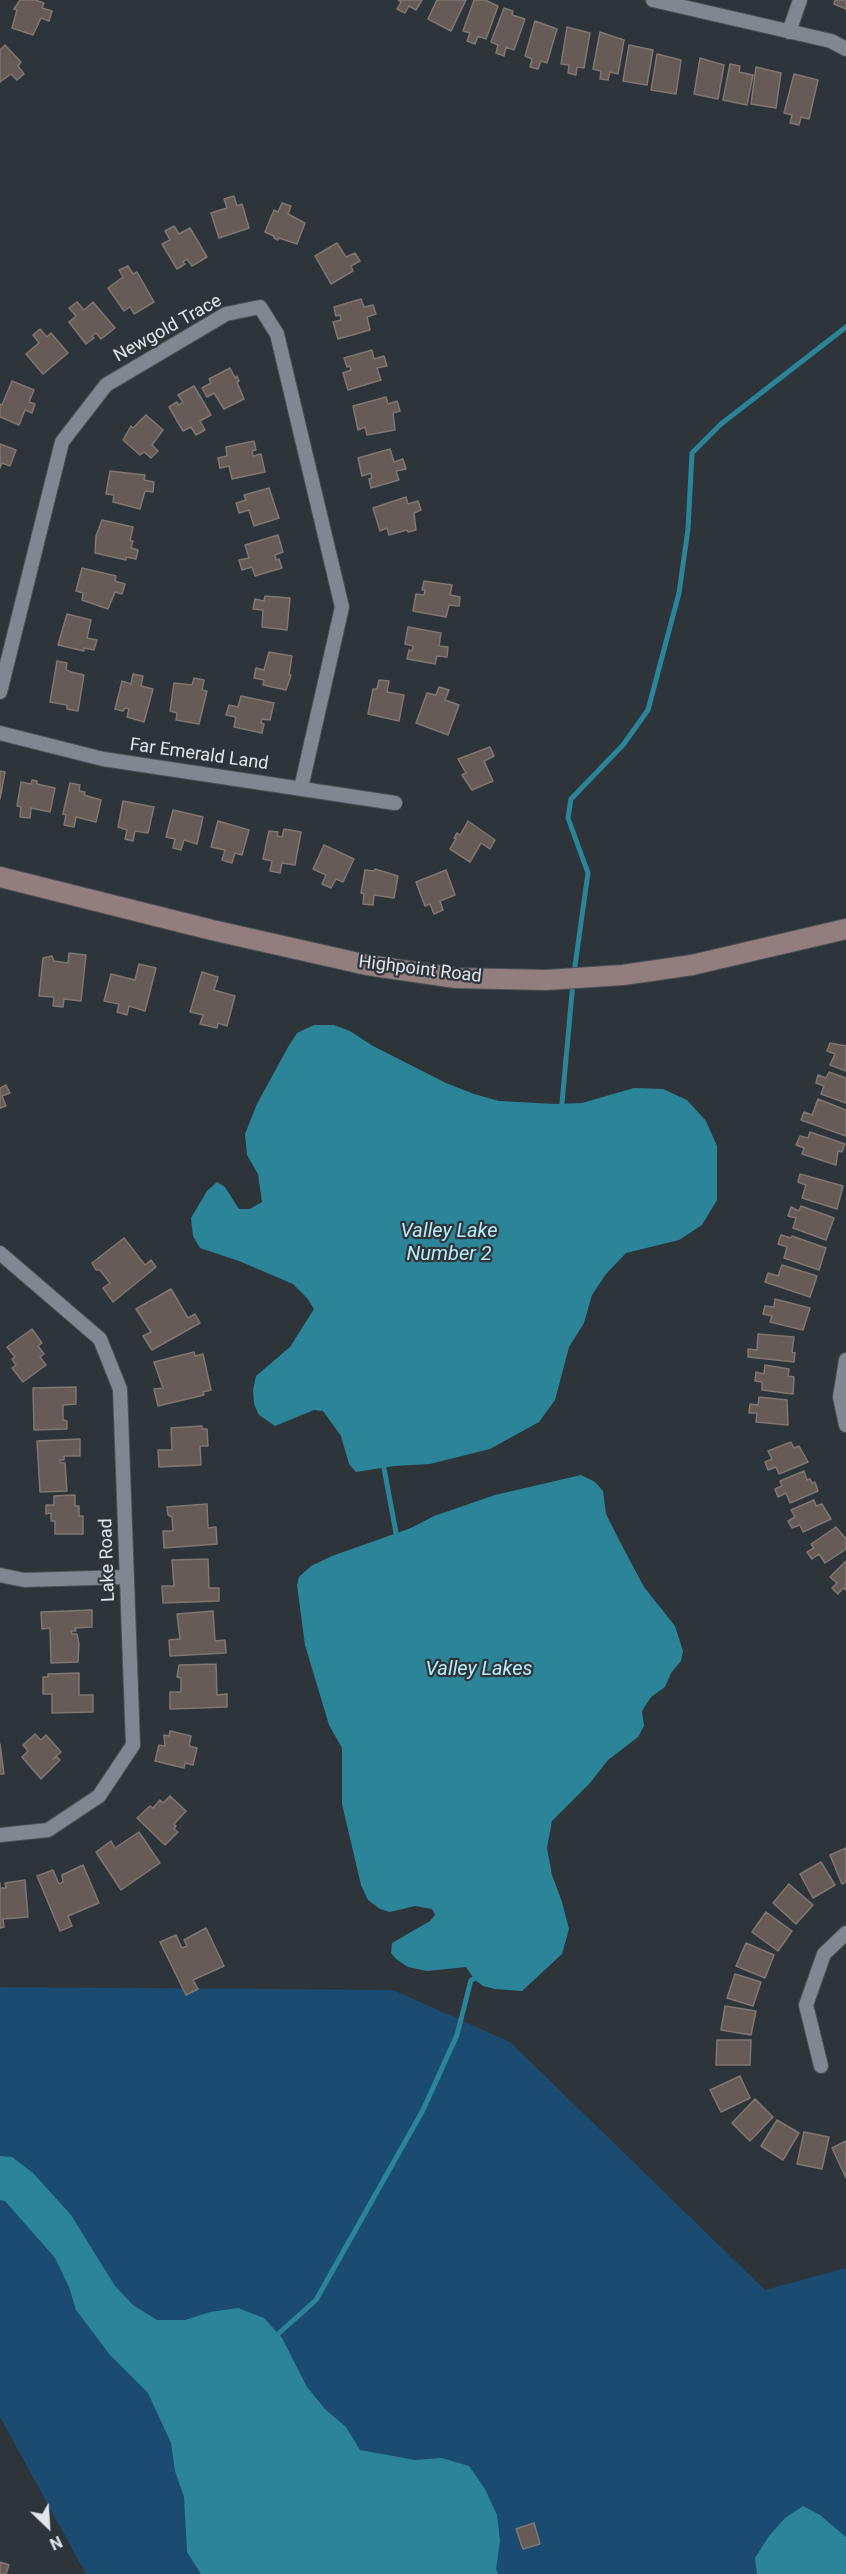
<!DOCTYPE html>
<html>
<head>
<meta charset="utf-8">
<style>
	body { margin:0 }
	#map { position:relative; width:846px; height:2574px; overflow:hidden; background:#2d353b; font-family:Roboto,sans-serif }
	canvas { display:block }
	.north { position:absolute; left:18px; top:2496px; width:60px; height:60px; -webkit-text-stroke:4px #2d353b; paint-order:stroke; rotate:155deg; font-size:16px; font-weight:700; line-height:24px; text-align:center; color:#e1e6eb }
	.north::after { content:''; display:block; margin:auto; width:21px; height:27px; background:#e1e6eb; clip-path:polygon(50% 0,100% 100%,50% 72%,0 100%) }
</style>
</head>
<body>
<div id="map">
<canvas width="846" height="2574"></canvas>
<div class="north">N</div>
</div>
<script>
const c = document.querySelector('canvas').getContext('2d');
c.lineJoin = 'round';
function fill(path, color) { c.fillStyle = color; c.fill(path, 'evenodd'); }
const toPath = rows => new Path2D(rows.map(r => 'M' + r).join(''));
function strokePath(path, color, width, dash) { c.strokeStyle = color; c.lineWidth = width; c.lineCap = dash ? 'butt' : 'round'; c.setLineDash(dash || []); c.stroke(path); }
function drawText(font, color, halo, rows, align = 'center') {
  c.font = font + ' Roboto,sans-serif'; c.lineWidth = 4.5; c.setLineDash([]); c.textBaseline = 'middle'; c.strokeStyle = halo; c.fillStyle = color; for (const [text, x, y, turn = 0] of rows) {
    c.save(); c.translate(x, y); c.rotate((+turn || 0) * Math.PI / 180); c.textAlign = isNaN(turn) ? turn : align; if (halo) c.strokeText(text, 0, 0); c.fillText(text, 0, 0); c.restore();
  }
}
const green = toPath([
	[0,1987,393,1990,510,2042,765,2290,846,2268,846,2574,86,2574,0,2417]
]);
const water = toPath([
	[314,1025,334,1025,350,1031,373,1046,446,1083,474,1094,499,1101,555,1104,582,1103,634,1088,663,1089,687,1100,706,1121,717,1146,717,1200,702,1225,679,1240,626,1253,606,1274,592,1295,584,1323,569,1347,555,1400,539,1422,490,1449,430,1464,394,1466,356,1472,349,1464,341,1436,323,1411,314,1410,275,1426,259,1415,254,1404,253,1390,256,1376,290,1347,314,1309,307,1298,293,1284,239,1261,200,1248,193,1236,191,1218,207,1191,217,1182,225,1187,239,1209,250,1209,262,1202,258,1174,247,1155,245,1134,257,1104,288,1047,297,1033],
	[581,1475,595,1482,603,1491,606,1514,618,1538,644,1587,675,1626,683,1651,681,1661,671,1673,665,1687,651,1697,642,1711,644,1726,638,1737,608,1760,590,1783,552,1821,547,1848,552,1875,562,1902,569,1929,562,1954,522,1991,495,1989,483,1986,474,1979,466,1967,427,1971,408,1967,396,1959,391,1953,392,1943,430,1921,435,1915,432,1909,415,1906,390,1912,380,1909,368,1900,361,1885,342,1804,342,1748,329,1725,305,1645,297,1585,299,1577,311,1566,332,1556,411,1528,434,1516,495,1495],
	[0,2156,12,2157,33,2173,71,2215,115,2286,133,2305,157,2320,185,2320,210,2312,238,2308,264,2318,282,2338,307,2387,325,2409,346,2427,360,2450,415,2460,442,2458,469,2466,485,2489,497,2515,500,2541,496,2569,498,2574,201,2574,187,2552,184,2497,175,2471,171,2443,148,2393,110,2355,76,2310,69,2287,55,2258,5,2201,0,2200],
	[803,2506,820,2515,846,2537,846,2574,757,2574,755,2558,769,2536,785,2518]
]);
const stream = toPath([
	[574,973,588,873,568,818,571,799,623,745,648,710,679,593,688,529,692,453,721,424,846,327],
	[562,1103,573,982],
	[384,1468,396,1533],
	[278,2334,316,2300,423,2110,457,2035,471,1980,474,1979]
]);
const building = toPath([
	[20,0,35,0,44,3,42,8,52,11,49,21,41,18,33,35,12,28,17,10,14,9,20,0],
	[398,0,422,0,416,10,409,6,405,13,397,9,401,2,398,0],
	[437,0,466,0,451,31,428,19,437,0],
	[474,0,485,0,498,6,486,39,478,36,475,44,467,41,470,33,463,31,474,0],
	[835,0,846,0,846,9,834,4,835,0],
	[504,8,513,11,512,15,525,19,514,50,506,47,504,56,496,53,498,45,491,42,504,8],
	[535,21,557,29,547,63,541,61,538,69,530,67,532,59,525,56,535,21],
	[567,27,590,33,584,68,577,67,576,75,568,73,569,65,561,64,567,27],
	[600,32,624,40,618,74,610,72,608,80,600,79,601,71,593,69,600,32],
	[5,45,21,62,18,66,24,74,17,80,11,74,0,82,0,50,5,45],
	[629,45,653,50,647,85,623,81,629,45],
	[657,54,681,60,676,94,651,90,657,54],
	[700,58,724,65,718,99,694,94,700,58],
	[730,64,740,66,739,72,753,75,747,105,723,100,730,64],
	[756,67,781,73,776,108,751,104,756,67],
	[794,74,818,80,809,119,801,117,799,125,790,123,792,115,784,113,794,74],
	[234,196,237,206,242,204,249,228,219,238,211,213,227,208,224,199,234,196],
	[282,203,291,206,288,214,305,223,297,244,279,238,278,240,274,238,274,236,265,232,274,210,278,212,282,203],
	[174,226,179,234,190,228,207,257,192,266,187,259,183,262,185,264,177,269,162,244,170,240,165,231,174,226],
	[337,243,346,257,355,253,360,261,351,266,353,271,331,284,315,256,337,243],
	[128,266,133,274,137,272,154,302,134,314,130,307,124,311,108,288,123,277,119,270,128,266],
	[361,299,364,307,373,305,376,314,367,317,370,330,338,339,333,322,341,320,340,315,336,316,334,307,361,299],
	[77,302,84,310,93,302,115,328,101,339,96,333,92,336,94,338,86,344,69,322,76,316,69,308,77,302],
	[40,329,47,337,51,333,68,353,43,374,26,354,39,343,33,335,40,329],
	[372,350,374,359,384,356,387,366,377,368,381,380,348,390,343,373,351,370,350,366,347,367,344,358,372,350],
	[230,368,235,378,237,376,239,381,237,382,244,399,224,409,214,393,207,397,202,388,211,383,209,379,230,368],
	[12,381,34,390,29,402,35,404,32,413,25,410,19,425,0,417,0,404,2,405,12,381],
	[194,386,211,415,200,421,205,430,196,435,191,427,183,431,169,407,177,402,179,405,183,402,178,395,194,386],
	[386,397,388,404,397,401,400,411,393,413,395,430,367,435,365,427,358,430,353,406,386,397],
	[146,415,163,430,152,445,158,451,151,458,144,452,140,455,123,440,131,426,133,428,146,415],
	[254,441,256,450,252,451,253,456,261,454,265,472,232,479,229,466,220,468,218,458,227,456,226,447,254,441],
	[0,444,16,450,10,466,2,463,0,468,0,444],
	[390,449,394,462,403,459,406,469,396,471,399,480,371,488,369,479,372,478,371,473,362,476,358,458,390,449],
	[110,471,145,475,144,480,154,482,153,492,145,491,140,509,113,502,114,495,106,494,110,471],
	[269,488,279,518,254,526,249,510,239,513,236,503,246,500,244,495,269,488],
	[406,497,408,504,418,501,421,510,414,513,416,530,408,532,407,530,389,535,387,528,380,531,373,508,406,497],
	[102,520,133,527,130,541,133,541,131,548,138,550,136,559,126,557,126,560,95,553,96,536,102,520],
	[278,535,283,552,275,555,276,560,279,559,282,568,255,576,252,567,242,570,239,560,249,558,245,545,278,535],
	[82,568,116,576,115,581,125,584,122,594,115,592,108,609,82,600,83,593,76,591,82,568],
	[424,581,452,585,450,595,460,597,459,606,449,605,446,617,413,611,416,594,424,595,425,590,422,590,424,581],
	[265,596,290,598,287,630,262,627,263,610,253,609,255,599,264,601,265,596],
	[67,614,91,620,87,638,97,640,94,650,84,648,84,651,58,645,67,614],
	[408,627,441,633,439,646,448,647,447,657,437,656,435,664,407,659,409,650,412,651,413,646,405,644,408,627],
	[269,652,292,656,289,675,291,675,286,690,263,685,264,680,254,678,256,668,264,670,269,652],
	[57,661,67,663,66,670,71,672,84,675,78,711,67,709,67,705,50,702,57,661],
	[133,674,143,676,141,686,153,689,144,722,127,717,129,709,125,708,123,711,115,709,122,681,131,684,133,674],
	[194,678,204,680,202,690,207,691,199,724,176,720,177,713,170,711,174,683,192,685,194,678],
	[379,680,389,681,387,692,404,695,399,721,368,714,373,689,377,689,379,680],
	[439,687,449,690,445,700,459,705,448,735,416,723,427,693,436,695,439,687],
	[241,696,274,703,270,720,262,719,261,723,264,724,262,733,234,727,236,717,226,715,229,705,238,707,241,696],
	[490,747,494,756,484,761,493,781,472,790,462,775,466,773,458,759,490,747],
	[0,771,5,772,0,799,0,771],
	[32,780,37,781,37,784,55,788,50,812,31,808,30,818,20,817,21,807,17,806,21,782,31,784,32,780],
	[70,783,80,785,79,791,85,792,84,795,101,800,96,822,76,817,74,827,64,825,66,815,63,814,70,783],
	[123,801,154,807,148,833,135,831,133,841,125,839,127,830,118,827,123,801],
	[173,810,203,817,197,844,184,840,181,850,173,848,175,839,166,837,173,810],
	[218,821,249,830,242,855,235,853,232,863,222,860,225,850,211,847,218,821],
	[468,821,495,840,490,849,481,843,470,862,450,849,456,839,454,838,457,833,460,835,468,821],
	[284,829,301,832,295,865,282,863,280,873,270,871,272,861,263,859,269,831,278,832,277,836,282,837,284,829],
	[324,845,354,859,343,882,336,879,331,888,322,884,326,875,313,869,324,845],
	[375,869,398,876,394,898,374,895,373,905,363,904,364,894,361,893,365,870,374,871,375,869],
	[446,870,455,895,440,901,443,910,434,914,430,904,425,906,416,882,446,870],
	[69,953,86,955,81,1001,64,999,63,1007,53,1006,54,997,39,996,43,958,52,956,54,961,68,963,69,953],
	[139,964,156,968,145,1011,129,1006,127,1015,117,1012,119,1004,104,1001,111,974,135,980,139,964],
	[202,972,218,977,214,990,235,996,227,1026,218,1023,217,1028,200,1024,203,1015,190,1012,202,972],
	[830,1043,846,1046,846,1071,830,1065,835,1054,827,1051,830,1043],
	[829,1072,846,1078,846,1103,821,1094,824,1086,816,1083,818,1075,826,1078,829,1072],
	[6,1085,10,1093,2,1096,6,1106,0,1108,0,1088,6,1085],
	[818,1099,846,1110,846,1136,801,1120,804,1112,812,1115,818,1099],
	[810,1132,845,1144,842,1152,838,1151,836,1165,802,1154,804,1148,796,1145,800,1136,808,1138,810,1132],
	[800,1174,843,1186,837,1209,802,1198,806,1185,798,1182,800,1174],
	[801,1206,834,1218,826,1240,793,1228,796,1218,788,1216,791,1207,799,1211,801,1206],
	[781,1235,791,1238,792,1236,826,1248,819,1270,784,1258,787,1247,778,1244,781,1235],
	[124,1238,145,1265,151,1260,156,1267,113,1302,103,1288,110,1283,100,1270,96,1270,92,1263,124,1238],
	[782,1265,817,1276,810,1297,765,1282,768,1273,778,1276,782,1265],
	[171,1289,188,1318,195,1314,200,1323,152,1350,143,1336,151,1332,136,1309,171,1289],
	[775,1299,810,1308,803,1330,770,1322,772,1316,763,1314,765,1306,774,1307,775,1299],
	[32,1329,42,1343,38,1346,44,1354,40,1357,46,1365,23,1382,12,1368,16,1365,12,1359,15,1357,7,1347,32,1329],
	[758,1334,794,1337,792,1352,795,1353,794,1362,748,1357,748,1349,757,1350,758,1334],
	[194,1352,195,1356,203,1354,211,1390,203,1392,204,1395,158,1406,154,1389,163,1388,154,1362,194,1352],
	[765,1365,789,1369,788,1376,794,1377,793,1394,762,1390,762,1382,755,1381,756,1372,764,1374,765,1365],
	[76,1387,76,1404,63,1405,63,1420,67,1421,67,1429,34,1430,33,1388,76,1387],
	[759,1397,787,1400,788,1425,756,1422,757,1413,749,1413,750,1404,758,1405,759,1397],
	[202,1426,202,1429,207,1429,208,1446,200,1446,201,1465,159,1467,158,1450,172,1450,171,1428,202,1426],
	[80,1439,80,1456,64,1456,64,1460,60,1460,60,1463,65,1463,67,1491,40,1492,37,1441,80,1439],
	[791,1442,794,1448,799,1446,808,1462,779,1474,776,1467,768,1470,765,1462,772,1459,768,1451,791,1442],
	[804,1471,807,1480,810,1479,812,1483,815,1482,818,1491,790,1503,786,1493,778,1497,775,1489,782,1486,780,1481,804,1471],
	[75,1495,75,1506,79,1506,79,1516,83,1516,83,1534,55,1534,55,1521,51,1521,51,1513,46,1514,46,1505,54,1505,54,1496,75,1495],
	[814,1500,816,1506,822,1504,831,1519,803,1532,800,1525,792,1528,788,1521,795,1517,791,1510,814,1500],
	[207,1504,208,1528,216,1527,217,1544,164,1548,163,1531,173,1531,172,1517,168,1515,167,1507,207,1504],
	[836,1527,846,1539,846,1549,825,1563,819,1554,812,1559,807,1552,814,1548,811,1544,836,1527],
	[208,1559,209,1588,219,1588,219,1601,163,1603,162,1586,174,1586,172,1560,208,1559],
	[846,1561,846,1590,843,1588,838,1594,832,1588,837,1583,830,1577,846,1561],
	[92,1610,92,1627,75,1628,76,1631,71,1631,72,1634,77,1634,79,1644,78,1662,51,1663,50,1628,42,1629,41,1612,92,1610],
	[213,1611,215,1641,225,1640,226,1653,170,1656,169,1640,180,1639,177,1614,213,1611],
	[216,1664,217,1695,227,1694,227,1707,170,1709,170,1692,181,1692,181,1678,177,1677,179,1665,216,1664],
	[79,1673,79,1695,93,1695,93,1712,52,1713,52,1694,43,1694,43,1677,48,1677,48,1674,79,1673],
	[170,1731,191,1736,189,1746,197,1748,193,1765,185,1763,184,1768,155,1761,159,1745,165,1746,164,1735,169,1736,170,1731],
	[35,1734,41,1740,46,1735,61,1752,53,1759,57,1757,60,1760,41,1779,22,1757,28,1751,23,1745,35,1734],
	[0,1744,4,1774,0,1774,0,1744],
	[170,1796,186,1811,174,1824,176,1826,174,1829,178,1832,165,1845,137,1818,150,1806,153,1808,160,1800,163,1803,170,1796],
	[139,1832,160,1863,121,1890,96,1852,111,1841,115,1848,139,1832],
	[846,1848,846,1882,842,1884,830,1855,846,1848],
	[821,1862,835,1885,813,1898,800,1874,821,1862],
	[83,1865,99,1903,68,1916,72,1926,60,1931,37,1876,53,1870,59,1884,63,1882,62,1875,83,1865],
	[25,1880,28,1917,3,1919,4,1927,0,1928,0,1883,0,1888,6,1888,5,1883,25,1880],
	[789,1884,813,1905,796,1924,773,1903,789,1884],
	[766,1912,792,1931,778,1951,752,1932,766,1912],
	[206,1928,224,1966,193,1980,198,1989,186,1995,160,1942,176,1935,182,1948,187,1946,184,1940,206,1928],
	[746,1943,774,1955,765,1978,736,1966,746,1943],
	[735,1974,761,1982,753,2006,727,1998,735,1974],
	[725,2006,756,2011,751,2035,721,2030,725,2006],
	[717,2040,751,2040,750,2065,716,2065,717,2040],
	[740,2076,750,2098,721,2112,710,2090,740,2076],
	[755,2099,773,2117,750,2141,732,2123,755,2099],
	[777,2120,799,2133,783,2160,761,2146,777,2120],
	[804,2132,829,2137,822,2169,797,2164,804,2132],
	[846,2141,846,2178,832,2148,846,2141],
	[534,2523,540,2544,523,2549,516,2529,534,2523],
	[0,2562,9,2565,6,2574,0,2574,0,2562]
]);
const street = toPath([
	[653,0,831,41,846,49],
	[789,32,800,0],
	[0,692,62,442,106,385,226,314,260,307,277,334,342,607,301,788],
	[0,733,103,759,395,803],
	[0,1253,100,1339,120,1389,133,1745,99,1796,48,1830,0,1835],
	[846,1360,840,1397,846,1425],
	[0,1575,24,1580,127,1577],
	[821,2066,806,2005,824,1954,846,1933]
]);
const secondary = toPath([
	[0,877,212,930,367,965,456,978,546,980,623,975,692,965,846,929]
]);
const streetNames = [
	["Newgold Trace",168,329,-29],
	["Far Emerald Land",199,755,8],
	["Highpoint Road",420,970,7],
	["Lake Road",108,1560,-92]
];
const waterNames = [
	["Valley Lake",449,1232],
	["Number 2",449,1255],
	["Valley Lakes",479,1670]
];
fill(green, '#1b4b71');
fill(water, '#2b8497');
strokePath(stream, '#2b8497', 5);
fill(building, '#665b56');
strokePath(building, '#817671', 1.5);
strokePath(street, '#4a5156', 16);
strokePath(secondary, '#4a5156', 22);
strokePath(street, '#7f8890', 14);
strokePath(secondary, '#927e7e', 20);
drawText('18px', '#e1e6eb', '#2d353b', streetNames);
drawText('italic 20px', '#b8ebf8', '#2d353b', waterNames);
</script>
</body>
</html>
